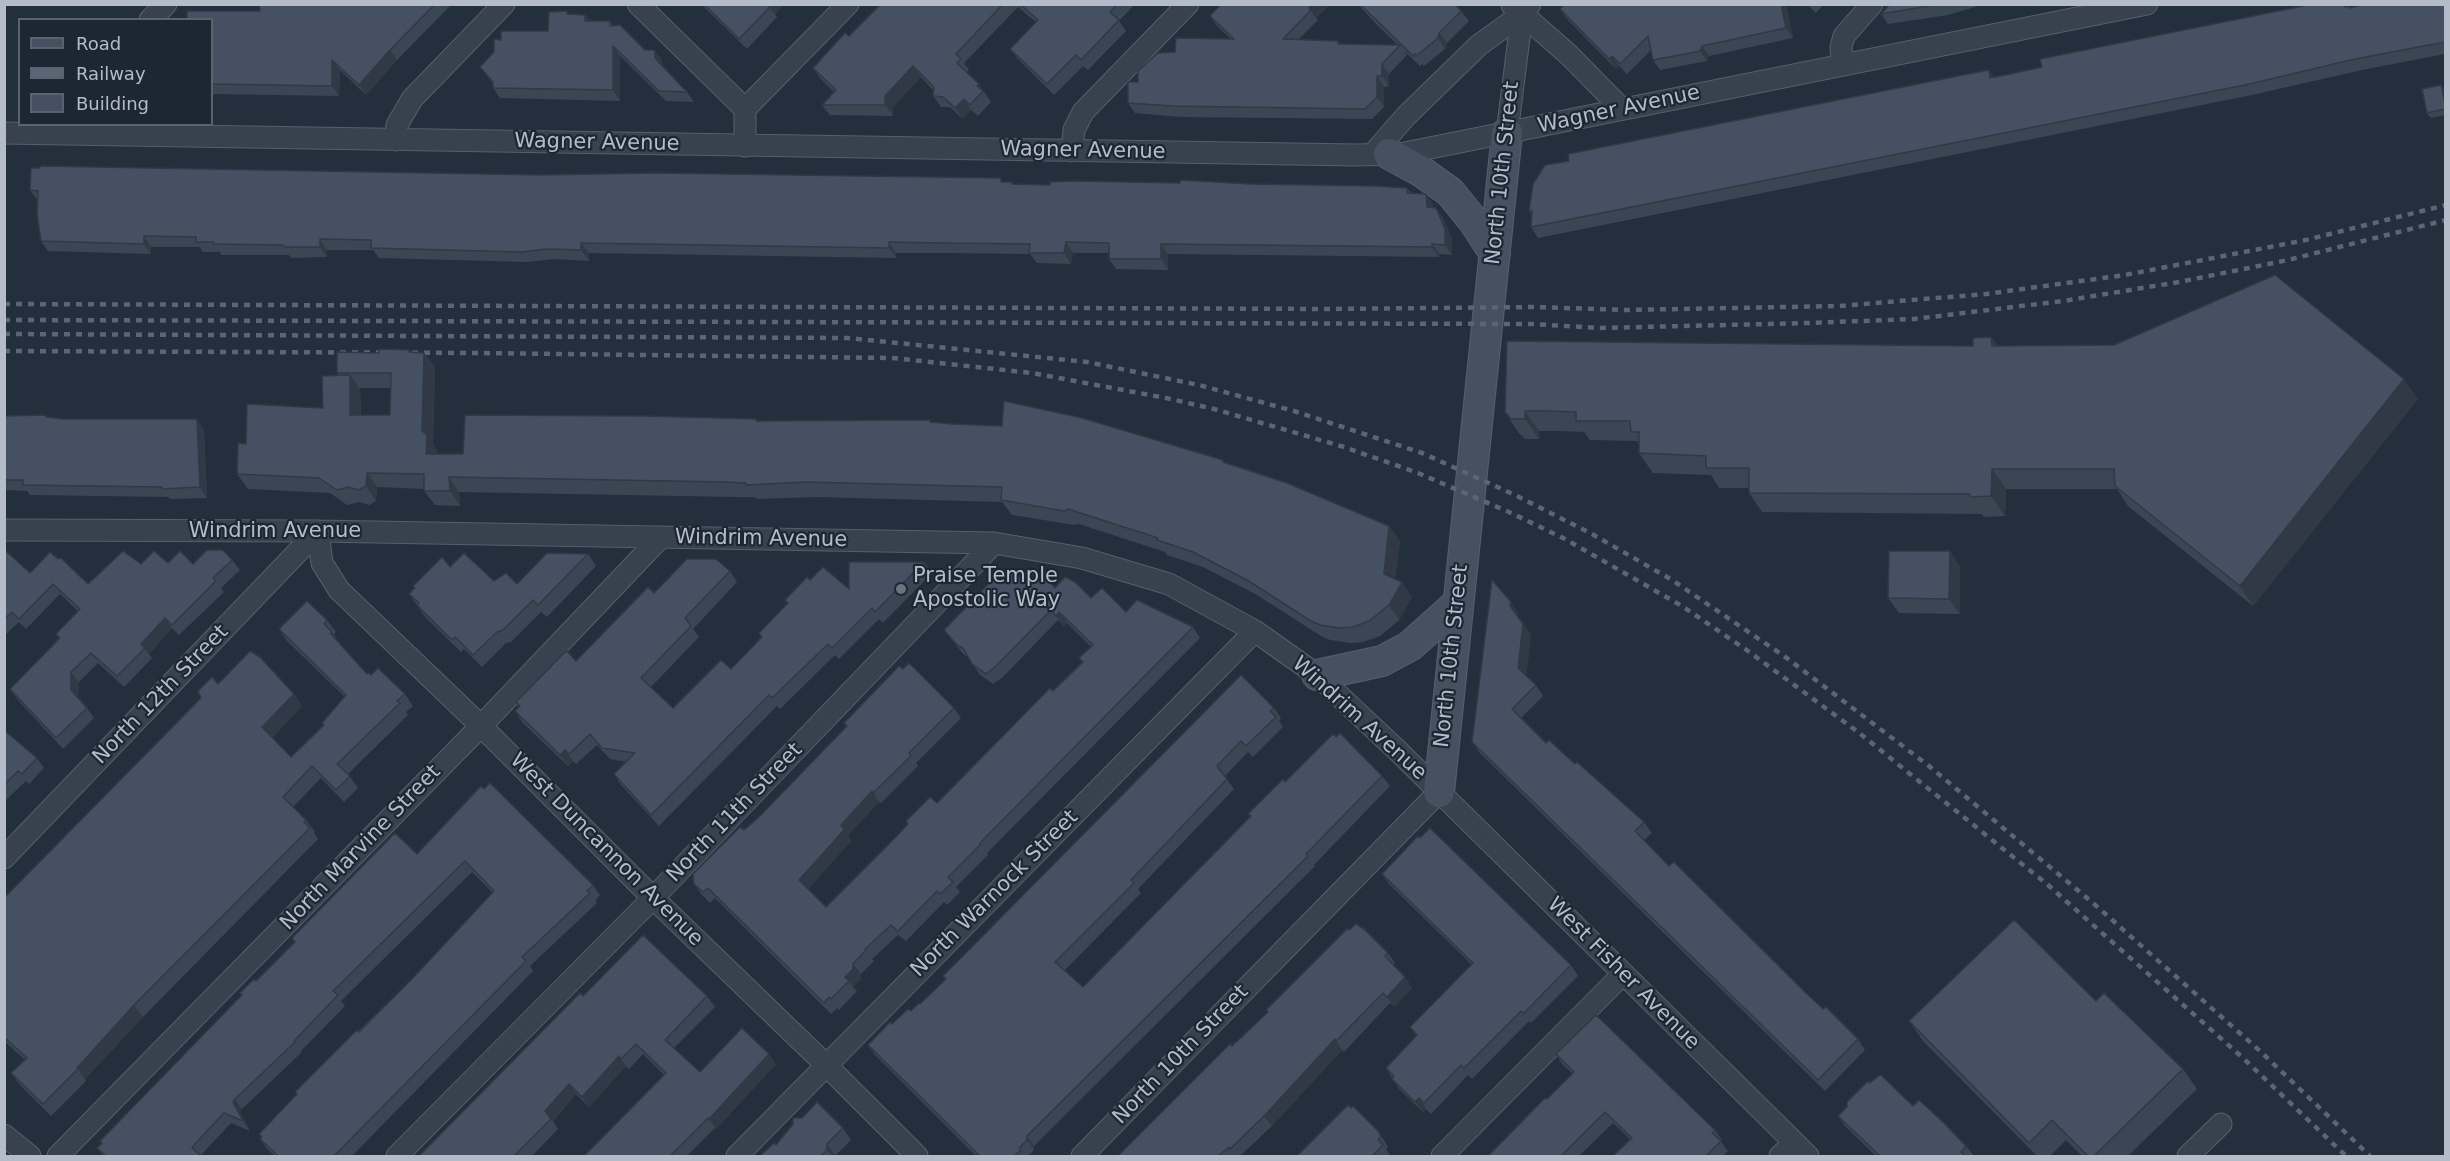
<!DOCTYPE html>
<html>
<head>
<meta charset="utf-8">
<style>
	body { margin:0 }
	#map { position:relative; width:2450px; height:1161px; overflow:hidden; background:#242f3e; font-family:"DejaVu Sans",sans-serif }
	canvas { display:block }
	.frame { position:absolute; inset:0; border:6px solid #b4bcc9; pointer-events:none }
	.legend { position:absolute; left:18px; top:18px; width:195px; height:108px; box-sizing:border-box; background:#1d2633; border:2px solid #59626f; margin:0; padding:8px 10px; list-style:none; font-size:18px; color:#b4bcc9 }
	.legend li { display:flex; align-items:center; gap:12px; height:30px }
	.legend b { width:30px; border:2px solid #59626f }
</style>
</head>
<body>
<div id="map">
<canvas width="2450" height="1161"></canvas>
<div class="frame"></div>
<ul class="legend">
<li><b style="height:8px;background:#465061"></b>Road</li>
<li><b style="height:8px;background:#5a6575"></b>Railway</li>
<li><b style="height:16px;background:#455162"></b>Building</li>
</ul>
</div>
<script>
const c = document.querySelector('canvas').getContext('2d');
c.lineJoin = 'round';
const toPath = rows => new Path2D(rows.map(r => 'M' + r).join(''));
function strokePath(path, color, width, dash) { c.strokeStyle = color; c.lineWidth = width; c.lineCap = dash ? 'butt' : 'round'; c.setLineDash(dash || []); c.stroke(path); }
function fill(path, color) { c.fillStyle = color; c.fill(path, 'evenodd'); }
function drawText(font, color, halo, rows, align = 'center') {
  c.font = font + ' "DejaVu Sans",sans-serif'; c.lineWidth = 4.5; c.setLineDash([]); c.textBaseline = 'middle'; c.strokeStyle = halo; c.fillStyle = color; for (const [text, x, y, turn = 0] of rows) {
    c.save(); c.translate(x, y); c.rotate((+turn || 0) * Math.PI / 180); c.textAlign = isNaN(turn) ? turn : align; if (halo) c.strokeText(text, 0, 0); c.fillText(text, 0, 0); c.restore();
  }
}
const street = toPath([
	[638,4,745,109,745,146],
	[1512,5,1569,55,1621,108],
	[150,20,166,4],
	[1842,65,1841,47,1844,36,1872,4],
	[745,109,848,4],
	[4,133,1355,155,1400,154,2147,4],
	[1507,133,1522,14],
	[396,140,397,125,412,99,504,4],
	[1072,151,1074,130,1083,112,1188,4],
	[1372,155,1406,116,1479,45,1522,14,1530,4],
	[4,530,318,531,994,543,1082,558,1169,584,1255,631,1317,675,1398,751,1808,1156],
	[318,531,322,563,339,590,481,726,653,898,826,1065,917,1156],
	[4,858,318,531],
	[4,1135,30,1156],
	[58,1156,481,726,661,537],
	[397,1156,653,898,994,543],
	[737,1156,1255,631],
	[1082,1156,1439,792],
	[1442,1156,1622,975],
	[1780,1156,1794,1143],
	[2188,1156,2221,1124]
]);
const secondary = toPath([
	[1389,154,1422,172,1450,192,1475,223,1495,254],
	[1317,675,1382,661,1410,646,1458,603],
	[1439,792,1507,133]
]);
const rail = toPath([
	[4,304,1329,309,1536,307,1626,310,1839,306,1986,294,2125,275,2306,240,2446,205],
	[4,320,1532,324,1600,328,1809,323,1914,319,2063,301,2179,282,2288,260,2446,220],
	[4,334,848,338,1087,362,1199,385,1294,411,1422,453,1515,495,1592,534,1672,580,1784,656,1929,766,2093,903,2260,1051,2370,1156],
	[4,351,478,353,893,358,1032,373,1166,398,1214,409,1344,447,1418,473,1509,512,1565,539,1682,606,1748,651,1858,732,2048,885,2243,1058,2346,1156]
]);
const wall = toPath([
	[259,4,452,4,397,60,366,95,340,70,339,96,212,94,212,20,260,11],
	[701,4,784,4,775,14,777,17,747,49],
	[881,4,1135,4,1119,21,1126,31,1088,70,1083,66,1054,95,1018,59,1010,49,1036,22,1018,7,964,63,969,70,967,72,987,95,986,95,991,102,978,116,971,110,963,119,950,107,941,107,933,96,933,90,921,77,893,107,893,116,830,115,822,105,834,92,820,78,813,68,849,36],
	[1358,4,1455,4,1461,11,1469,21,1447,43,1445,49,1424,66,1422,64,1420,66,1403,50,1407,55,1389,74,1389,86,1384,87,1384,107,1372,119,1180,117,1135,113,1128,103,1138,82,1175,52,1231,39,1217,26,1210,16,1328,6,1316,18,1318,20,1299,39,1338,41,1341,44,1398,45,1375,23],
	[1565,4,1786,4,1793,38,1709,56,1707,61,1660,70,1653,60,1651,50,1627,74,1619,66,1616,69,1567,19,1560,9],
	[1807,4,1824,4,1816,13],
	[1890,4,1985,4,1948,15,1888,24,1881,14],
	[2445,4,2445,54,2362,70,2252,95,1538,238,1531,227,1532,215,1529,211,1569,161,1989,70,1994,78,2348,6,2350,8],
	[569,14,585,15,590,21,610,21,613,26,645,50,662,60,662,66,687,92,694,102,666,101,620,56,620,101,500,98,493,88,493,84,480,67,494,52,548,31],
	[2445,90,2445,115,2431,118,2427,113],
	[540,175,1012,182,1014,184,1050,185,1250,184,1407,188,1411,193,1426,194,1433,204,1433,208,1436,208,1443,218,1452,239,1452,255,1440,254,1439,257,1168,254,1168,270,1116,269,1109,259,1109,253,1073,253,1071,264,1037,263,1030,254,951,253,896,253,896,258,589,253,589,261,554,259,528,262,379,258,373,250,327,250,327,257,291,258,289,255,221,255,220,252,203,252,200,247,151,247,151,254,48,251,41,241,38,201,30,190],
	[1991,337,1998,346,2418,399,2253,606,2128,506,2117,489,2006,489,2005,516,1984,517,1982,514,1762,512,1749,493,1749,488,1719,488,1711,475,1653,473,1639,453,1639,444,1637,441,1590,440,1584,432,1560,431,1539,431,1539,439,1525,439,1518,432,1505,412,1973,346],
	[409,350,411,352,424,353,435,367,433,444,437,450,437,454,463,454,756,419,758,421,931,422,1223,460,1225,463,1389,526,1400,541,1395,579,1402,582,1412,597,1399,620,1380,636,1363,642,1351,643,1330,640,1321,636,1257,595,1203,567,1167,555,1165,552,1079,524,1075,525,1012,515,1002,502,817,497,756,499,755,497,736,497,459,492,460,506,435,505,424,491,424,489,377,487,376,501,369,505,359,502,347,505,330,493,248,489,237,474,246,444,323,408,338,375,337,373,379,353],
	[359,388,390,388,390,415,361,415,360,390],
	[4,416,48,418,204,430,207,498,170,499,168,497,30,495,27,491,4,490],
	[4,552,30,573,58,559,88,584,141,564,168,563,193,564,232,560,240,570,221,588,224,592,179,635,172,628,149,654,152,658,124,687,98,663,79,682,78,698,87,708,94,718,63,749,17,699,10,689,59,638,56,634,78,611,60,594,26,629,19,622,4,636],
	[588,554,596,566,547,617,541,612,511,642,506,643,482,667,464,649,461,652,425,617,409,594,450,567,494,581,517,584],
	[924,562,932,573,883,623,879,619,839,659,835,655,780,709,777,706,659,826,621,785,614,774,627,762,610,759,597,745,576,764,573,761,568,766,522,722,515,711,519,707,516,702,576,661,654,593,730,571,737,582,693,629,699,637,651,687,673,708,731,669,761,637,759,633,788,603,785,600,810,580,849,589],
	[1960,566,1960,614,1899,613,1888,598],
	[997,583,1055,588,1091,598,1126,612,1193,627,1200,638,987,853,988,855,956,887,960,892,947,905,944,902,906,941,898,935,872,959,874,961,861,974,861,979,853,987,857,991,839,1010,837,1008,831,1014,715,898,710,903,701,894,694,884,744,830,758,818,846,727,844,723,903,669,954,708,961,718,916,763,918,766,881,803,879,802,848,835,851,841,808,889,826,907,937,803,1082,662,1079,658,1091,647,1067,623,1064,626,1058,620,1003,677,993,684,979,674,969,657,964,655,944,630],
	[1518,613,1518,616,1531,635,1526,676,1536,685,1543,696,1521,718,1546,743,1575,764,1644,822,1652,833,1644,840,1669,866,1823,1009,1858,1039,1865,1050,1825,1091,1480,753,1472,742],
	[327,620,336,632,334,634,339,644,367,674,371,675,405,694,413,706,406,712,408,715,348,774,358,788,344,802,321,778,293,807,306,820,315,832,314,833,318,839,143,1017,85,1079,86,1081,51,1116,20,1085,11,1073,25,1060,4,1041,4,898,218,684,294,694,302,706,272,738,291,757,324,725,345,697,287,641,279,629],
	[1274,708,1281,718,1279,721,1283,727,1253,757,1248,752,1225,776,1234,789,1138,889,1141,893,1064,971,1083,987,1251,817,1248,814,1285,782,1382,776,1390,786,1314,865,1315,866,1034,1146,1034,1150,1028,1156,976,1156,875,1055,868,1045,892,1024,920,1004,946,979,943,976],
	[4,730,37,758,44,768,29,784,26,781,4,802],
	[481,786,593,885,600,895,595,901,597,903,530,966,533,971,352,1156,275,1156,267,1149,260,1139,261,1137,259,1134,297,1095,295,1092,413,978,493,893,472,872,341,1001,345,1006,301,1051,302,1052,242,1109,240,1112,250,1131,231,1123,200,1156,201,1156,103,1156,97,1148,101,1143,100,1141,242,995,240,993,256,981,295,942,292,938,417,854],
	[1382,874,1571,965,1578,976,1531,1023,1529,1021,1472,1079,1468,1075,1431,1114,1426,1109,1423,1112,1399,1089,1386,1068,1416,1036,1410,1027,1472,965,1389,884],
	[1349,930,1388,953,1395,963,1393,965,1405,977,1412,988,1394,1007,1390,1003,1344,1052,1342,1050,1272,1126,1240,1156,1118,1156,1268,1013],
	[583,996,707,996,715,1007,674,1048,700,1072,776,1064,716,1129,715,1128,687,1156,584,1156,664,1075,643,1054,629,1069,626,1066,589,1107,576,1094,553,1121,558,1129,532,1156,419,1156],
	[2096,1001,2183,1069,2197,1089,2128,1156,2082,1156,2066,1140,2050,1156,2037,1156,1923,1041,1909,1021],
	[1556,1054,1715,1130,1722,1140,1721,1142,1728,1151,1723,1156,1613,1156,1630,1139,1613,1123,1579,1156,1488,1156,1573,1074,1563,1065],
	[1870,1083,1913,1106,1966,1146,1974,1156,1876,1156,1845,1126,1838,1116],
	[802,1118,843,1128,851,1140,835,1156,760,1156,776,1145],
	[1379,1132,1388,1147,1386,1149,1390,1155,1389,1156,1297,1156]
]);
const shadedWall = toPath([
	[784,4,775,14,767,5],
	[1312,4,1327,4,1328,6,1316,18,1309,8],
	[1781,4,1786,4,1793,38,1786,28],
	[585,15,592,25,585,21],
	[1439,33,1447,43,1445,49,1438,38],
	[613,46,620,56,620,101,613,90],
	[1702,46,1709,56,1707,61,1700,51],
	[390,50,397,60,366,95,359,85],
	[655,50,662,60,662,69,655,58],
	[1612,56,1619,66,1616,69,1609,59],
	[332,60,340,70,339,96,332,86],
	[1382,64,1389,74,1389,86,1382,76],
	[913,66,921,77,893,107,893,116,885,105,885,96],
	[1989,70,1996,80,1990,78],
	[1377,76,1384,87,1384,107,1377,97],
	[979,84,987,95,986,95,977,86],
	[2441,85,2445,90,2445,104],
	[964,99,971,110,963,119,955,108],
	[1426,194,1433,204,1434,218,1427,207],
	[1436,208,1443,218,1452,239,1452,255,1445,245],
	[144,236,151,247,151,254,144,244],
	[320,239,327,250,327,257,320,247],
	[889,242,896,253,896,258,889,248],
	[1066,242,1073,253,1071,264,1064,253],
	[581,243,589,253,589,261,581,250],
	[1161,244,1168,254,1168,270,1161,259],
	[1432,244,1440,254,1439,257,1432,247],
	[1991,337,2005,357,1992,346],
	[424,353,435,367,433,444,437,450,437,468,426,454,422,431],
	[350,375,360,390,361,430,350,415],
	[2404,379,2418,399,2253,606,2240,586],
	[1525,411,1539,431,1539,439,1525,419],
	[197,419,204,430,207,498,200,487],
	[1992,469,2006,489,2005,516,1991,496],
	[367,473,377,487,376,501,366,486],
	[449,477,459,492,460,506,450,491],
	[1389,526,1400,541,1394,589,1384,574],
	[1950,551,1960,566,1960,614,1949,599],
	[1402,582,1412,597,1399,620,1389,605],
	[1511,602,1518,613,1518,617,1510,606],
	[1059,612,1067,623,1064,626,1056,616],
	[165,618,172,628,149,654,141,644],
	[1523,624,1531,635,1526,679,1518,668],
	[331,631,340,643,339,646,331,634],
	[71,672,79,682,78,700,71,690],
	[294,694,302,706,271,739,262,727],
	[565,750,573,761,568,766,560,755],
	[872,791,879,802,848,835,851,841,807,890,799,880,841,825],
	[853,964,861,974,861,979,853,987,845,977],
	[1405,977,1412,988,1394,1007,1387,997],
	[134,1005,143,1017,85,1079,77,1068],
	[1335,1039,1342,1050,1272,1126,1264,1116],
	[769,1054,776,1064,716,1129,709,1119],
	[619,1056,626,1066,589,1107,582,1097],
	[569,1084,576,1094,552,1121,545,1111],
	[1419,1098,1426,1109,1423,1112,1415,1102],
	[235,1099,242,1109,240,1112,250,1131,243,1121,233,1102],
	[1027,1136,1034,1146,1034,1150,1027,1140],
	[827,1144,835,1156,832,1156,827,1150]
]);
const building = toPath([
	[259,4,435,4,390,50,359,85,332,60,332,86,212,84,212,20,187,20,187,11,260,11,259,4],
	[704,4,767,4,770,7,739,39,704,4],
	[881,4,1003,4,956,54,961,59,957,63,979,84,977,86,983,91,970,105,964,99,955,108,943,97,933,96,934,87,913,66,885,96,885,105,822,105,836,90,813,68,845,33,849,36,881,4],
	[1020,4,1117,4,1110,12,1119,20,1081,60,1076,55,1047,84,1010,49,1038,20,1020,4],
	[1221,4,1312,4,1309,8,1311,10,1283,39,1338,41,1338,44,1400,45,1382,64,1382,76,1377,76,1377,97,1365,109,1173,106,1128,103,1128,82,1138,82,1138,71,1158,53,1175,52,1176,38,1234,39,1210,16,1221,4],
	[1360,4,1455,4,1461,11,1439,33,1438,38,1416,56,1415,54,1413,56,1360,4],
	[1565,4,1781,4,1786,28,1702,46,1700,51,1653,60,1648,36,1620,64,1612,56,1609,59,1560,9,1565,4],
	[1890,4,1940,4,1881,14,1890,4],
	[2313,4,2344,4,2345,7,2349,6,2349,8,2368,4,2445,4,2445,42,2355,59,2245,85,1531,227,1532,211,1529,211,1533,184,1545,165,1569,161,1568,154,1963,75,1989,70,1990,78,2010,74,2042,67,2040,59,2313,4],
	[567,11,567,14,585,15,585,21,610,21,610,26,620,25,645,50,655,50,655,58,687,92,659,91,613,46,613,90,493,88,493,82,480,67,494,52,494,39,501,40,501,31,548,31,549,12,567,11],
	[2441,85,2445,104,2445,109,2427,113,2422,89,2441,85],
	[40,166,540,175,656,173,1001,178,1001,182,1012,182,1012,184,1050,185,1050,182,1075,181,1180,183,1180,180,1250,184,1375,186,1407,188,1407,193,1426,194,1427,207,1436,208,1445,229,1445,245,1432,244,1432,247,1161,244,1161,259,1109,259,1109,243,1066,242,1064,253,1029,253,1030,244,944,243,889,242,889,248,581,243,581,250,547,249,521,252,371,248,371,240,320,239,320,247,284,247,283,245,214,244,214,242,196,242,196,237,144,236,144,244,41,241,37,214,38,191,30,190,31,168,40,168,40,166],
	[2275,275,2404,379,2240,586,2115,486,2114,469,1992,469,1991,496,1970,497,1970,494,1749,493,1749,468,1706,468,1706,456,1639,453,1639,432,1631,432,1630,421,1576,421,1576,412,1547,411,1525,411,1525,419,1511,419,1505,412,1507,341,1973,346,1973,338,1991,337,1992,346,2114,345,2275,275],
	[379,349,409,350,409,352,424,353,422,431,427,435,426,454,463,454,465,415,643,416,756,419,756,421,930,420,930,422,952,424,1002,426,1004,401,1082,418,1223,460,1223,462,1287,483,1389,526,1384,574,1402,582,1389,605,1369,621,1353,627,1340,628,1320,625,1311,621,1247,580,1193,552,1157,540,1158,538,1068,509,1064,511,1001,500,1002,487,806,482,746,485,746,483,726,482,449,477,450,491,424,491,424,474,367,473,366,486,359,490,348,487,337,490,319,478,237,474,238,443,246,444,247,404,323,408,322,376,350,375,350,415,390,415,391,373,337,373,337,352,379,353,379,349],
	[46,415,46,417,63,419,197,419,200,487,162,489,162,487,23,485,23,480,4,480,4,416,46,415],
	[207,550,223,550,232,560,213,578,216,581,172,625,165,618,141,644,145,648,117,676,91,653,71,672,71,690,87,708,56,738,10,689,60,638,56,634,80,609,53,584,19,619,12,612,4,619,4,552,6,551,30,573,50,552,58,559,61,558,88,584,123,551,141,564,154,551,168,563,180,551,193,564,207,550],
	[1889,551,1950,551,1949,599,1888,598,1889,551],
	[464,553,494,581,506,573,517,584,547,553,588,554,538,605,533,600,503,630,497,632,473,655,455,637,452,640,417,605,419,603,409,594,415,588,413,586,442,557,450,567,464,553],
	[687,559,716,559,730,571,685,618,691,626,641,678,673,708,721,660,731,669,762,637,759,633,788,603,785,600,807,577,810,580,823,567,849,589,849,562,924,562,875,612,872,608,832,648,828,644,772,698,769,695,651,815,614,774,635,753,602,748,590,734,569,754,565,750,560,755,515,711,520,706,516,702,563,654,567,651,576,661,648,587,654,593,687,559],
	[1011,568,1028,586,1041,573,1055,588,1065,577,1075,582,1091,598,1102,588,1126,612,1137,600,1193,627,980,843,981,844,948,877,953,882,940,894,937,891,898,931,891,925,865,949,866,950,853,964,853,969,845,977,849,981,831,999,829,997,824,1003,708,888,703,892,694,884,693,874,740,827,744,830,758,818,847,726,844,723,899,666,903,669,909,663,954,708,909,753,911,756,873,793,872,791,841,825,844,830,799,880,826,907,889,844,908,824,906,821,930,797,937,803,1050,688,1053,691,1083,662,1079,658,1093,645,1059,612,1056,616,1051,610,995,667,986,674,972,664,963,648,957,645,944,630,993,579,997,583,1011,568],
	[1492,580,1511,602,1510,606,1523,624,1518,668,1536,685,1512,709,1546,743,1549,740,1575,764,1577,762,1644,822,1635,831,1669,866,1674,862,1805,992,1823,1009,1826,1007,1858,1039,1818,1080,1472,742,1492,580],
	[307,601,327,620,324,624,331,631,331,634,367,674,369,673,371,675,378,668,405,694,397,701,400,703,337,764,350,776,336,790,312,766,283,797,306,820,304,822,310,828,134,1005,77,1068,78,1069,43,1104,11,1073,27,1058,4,1037,4,898,201,698,198,691,212,677,218,684,250,651,260,657,294,694,262,727,291,757,324,725,322,723,346,695,279,629,307,601],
	[1241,675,1274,708,1270,711,1276,717,1246,746,1241,741,1217,766,1227,779,1131,880,1134,883,1055,962,1083,987,1251,816,1248,814,1283,779,1285,782,1333,734,1336,737,1340,733,1382,776,1306,854,1308,856,1027,1136,1027,1140,1019,1148,1021,1150,1014,1156,980,1156,868,1045,890,1022,892,1024,908,1009,911,1011,919,1003,920,1004,946,979,943,976,1241,675],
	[4,730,37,758,22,774,18,771,4,785,4,730],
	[490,783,593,885,587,891,590,893,522,957,526,961,334,1156,276,1156,277,1155,260,1139,262,1137,259,1134,297,1094,295,1092,357,1030,359,1032,413,978,494,891,465,861,333,991,338,995,294,1041,295,1042,235,1099,233,1102,243,1121,224,1113,193,1146,192,1148,201,1156,106,1156,97,1148,102,1143,100,1141,237,1000,242,995,240,993,254,979,256,981,295,942,292,938,395,833,417,854,481,786,484,789,490,783],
	[1430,828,1571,965,1524,1013,1521,1011,1464,1068,1461,1065,1424,1103,1419,1098,1415,1102,1392,1079,1394,1076,1386,1068,1417,1035,1410,1027,1473,963,1382,874,1418,836,1420,838,1430,828],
	[2014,920,2096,1001,2104,993,2183,1069,2094,1156,2088,1156,2052,1120,2029,1143,1909,1021,2014,920],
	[1356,924,1364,929,1388,953,1385,956,1405,977,1387,997,1383,993,1336,1041,1335,1039,1264,1116,1230,1149,1229,1147,1218,1156,1118,1156,1230,1044,1232,1046,1268,1012,1266,1010,1348,928,1349,930,1356,924],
	[643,935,707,996,665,1040,700,1072,742,1028,769,1054,709,1119,708,1118,670,1156,584,1156,666,1073,636,1044,621,1059,619,1056,582,1097,569,1084,545,1111,551,1119,514,1156,419,1156,580,993,583,996,643,935],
	[1596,1015,1715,1130,1712,1133,1721,1141,1706,1156,1613,1156,1632,1138,1605,1112,1561,1156,1488,1156,1545,1098,1547,1099,1574,1072,1556,1054,1596,1015],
	[1881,1075,1913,1106,1919,1100,1943,1122,1966,1146,1961,1152,1965,1156,1880,1156,1838,1116,1847,1107,1847,1102,1868,1081,1870,1083,1878,1076,1881,1075],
	[817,1102,843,1128,827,1144,827,1150,821,1156,760,1156,774,1143,776,1145,793,1124,793,1118,802,1118,817,1102],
	[1348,1105,1351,1108,1353,1106,1379,1132,1381,1137,1378,1139,1383,1145,1372,1156,1297,1156,1348,1105]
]);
const markers = [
	[901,589,6,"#6b7280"]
];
const streetNames = [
	["Wagner Avenue",1619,110,-12],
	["Wagner Avenue",597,143,1],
	["Wagner Avenue",1083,151,1],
	["North 10th Street",1503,173,-84],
	["Windrim Avenue",275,532],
	["Windrim Avenue",761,539,1],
	["North 10th Street",1452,656,-84],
	["North 12th Street",161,695,-46],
	["Windrim Avenue",1359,719,42],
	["North 11th Street",735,813,-46],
	["North Marvine Street",361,848,-46],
	["West Duncannon Avenue",606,850,45],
	["North Warnock Street",995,894,-45],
	["West Fisher Avenue",1623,974,45],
	["North 10th Street",1181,1055,-46]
];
const poiNames = [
	["Praise Temple",913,577],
	["Apostolic Way",913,601]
];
strokePath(street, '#565f6c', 23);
strokePath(secondary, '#565f6c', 32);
strokePath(street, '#38414e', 21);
strokePath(secondary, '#465061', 30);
strokePath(rail, '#5a6575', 4.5, [6, 6]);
fill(wall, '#3b4654');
fill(shadedWall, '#303945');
fill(building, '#455162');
strokePath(building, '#303945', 1.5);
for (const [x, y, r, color] of markers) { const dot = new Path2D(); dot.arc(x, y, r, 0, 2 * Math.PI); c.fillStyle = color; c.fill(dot); strokePath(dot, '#1d2633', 2); }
drawText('21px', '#b4bcc9', '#1d2633', streetNames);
drawText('21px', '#b4bcc9', '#1d2633', poiNames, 'left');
</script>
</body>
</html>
